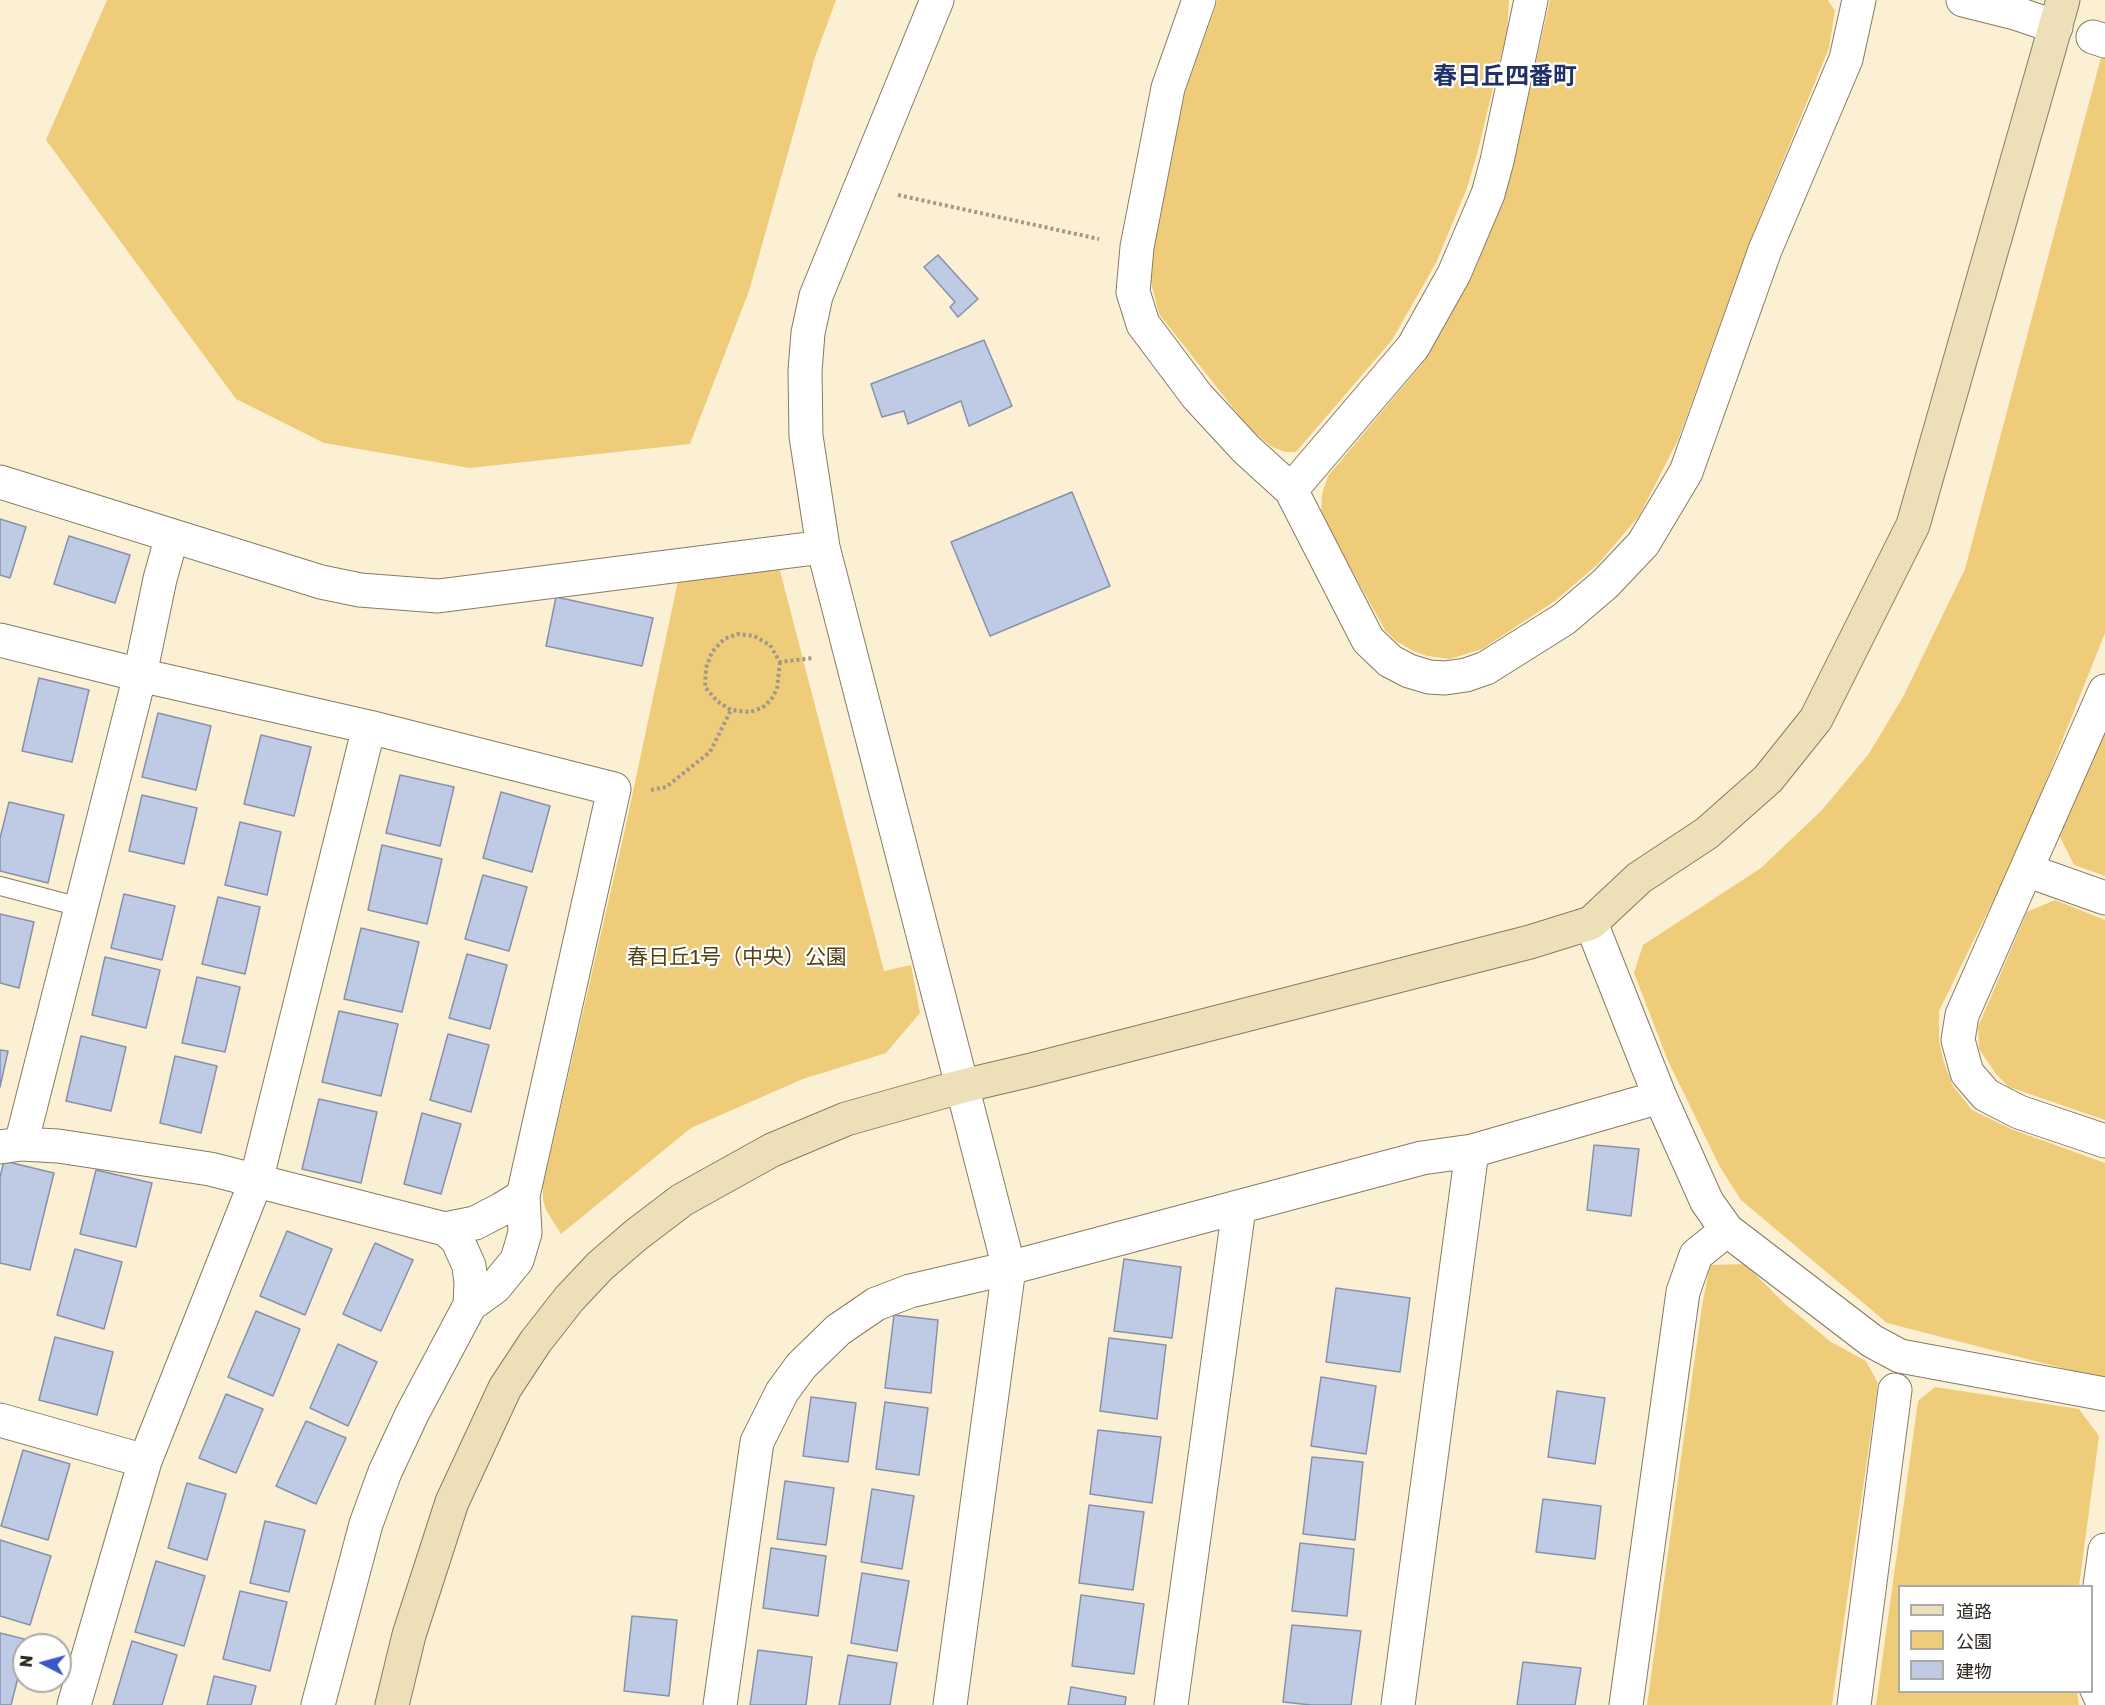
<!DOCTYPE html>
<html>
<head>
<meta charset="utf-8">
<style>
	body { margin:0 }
	#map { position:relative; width:2105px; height:1705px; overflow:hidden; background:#fcf0d4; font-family:"Golos Text","Noto Sans JP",sans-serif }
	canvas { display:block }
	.legend { position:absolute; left:1898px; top:1585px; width:195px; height:108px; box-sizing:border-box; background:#fff; border:2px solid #acaaa6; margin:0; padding:8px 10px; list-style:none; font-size:18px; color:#2f2a20 }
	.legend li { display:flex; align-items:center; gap:12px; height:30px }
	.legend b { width:30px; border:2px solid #acaaa6 }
	.north { position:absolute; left:12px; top:1633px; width:60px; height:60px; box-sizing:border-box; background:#fff; border:2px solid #acaaa6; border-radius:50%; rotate:276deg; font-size:16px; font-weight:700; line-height:24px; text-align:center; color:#2f2a20 }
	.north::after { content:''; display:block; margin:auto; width:21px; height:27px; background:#3b57c9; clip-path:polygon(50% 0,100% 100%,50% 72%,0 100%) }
</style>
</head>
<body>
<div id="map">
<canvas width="2105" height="1705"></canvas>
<ul class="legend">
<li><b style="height:8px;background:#ede0b9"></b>道路</li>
<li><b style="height:16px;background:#efcc7a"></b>公園</li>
<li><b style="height:16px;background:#bfcae4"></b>建物</li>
</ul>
<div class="north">N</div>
</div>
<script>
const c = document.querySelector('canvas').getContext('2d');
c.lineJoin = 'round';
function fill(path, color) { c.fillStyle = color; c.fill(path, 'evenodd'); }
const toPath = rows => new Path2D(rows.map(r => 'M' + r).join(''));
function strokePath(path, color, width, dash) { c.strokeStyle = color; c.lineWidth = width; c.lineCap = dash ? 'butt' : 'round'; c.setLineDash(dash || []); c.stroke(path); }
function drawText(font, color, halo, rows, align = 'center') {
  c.font = font + ' "Golos Text","Noto Sans JP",sans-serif'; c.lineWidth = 4.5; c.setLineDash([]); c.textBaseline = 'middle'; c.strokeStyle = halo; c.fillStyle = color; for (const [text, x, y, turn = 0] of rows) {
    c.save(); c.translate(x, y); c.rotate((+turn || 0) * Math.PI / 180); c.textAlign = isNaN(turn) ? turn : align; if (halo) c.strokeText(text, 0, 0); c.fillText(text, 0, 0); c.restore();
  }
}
const green = toPath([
	[107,0,836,0,815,57,749,291,690,444,470,468,324,443,236,399,46,140],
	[1218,0,1509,0,1507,31,1477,154,1467,188,1436,263,1392,340,1296,452,1285,452,1272,447,1248,427,1159,314,1149,274,1184,95],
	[1550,0,1828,0,1835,11,1829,48,1750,241,1678,440,1639,516,1598,564,1555,601,1482,649,1450,659,1427,656,1413,651,1396,641,1385,630,1321,515,1322,494,1328,476,1422,364,1471,279,1507,189],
	[2102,54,2105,54,2105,633,2021,844,1939,1011,1939,1041,1944,1063,1953,1086,1972,1110,2011,1129,2105,1163,2105,1379,1887,1323,1741,1200,1720,1167,1668,1061,1634,973,1643,945,1761,868,1822,810,1868,755,1903,697,1965,569],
	[779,567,884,971,911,965,920,1013,886,1053,803,1079,691,1128,561,1234,546,1210,543,1200,543,1186,625,829,678,581],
	[2105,730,2105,876,2074,865,2058,833],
	[2055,900,2105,920,2105,1120,2009,1087,1996,1074,1979,1049,1978,1027,2027,912],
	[1745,1264,1785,1304,1831,1342,1866,1361,1878,1383,1832,1705,1647,1705,1702,1306,1710,1265],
	[1935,1387,2079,1409,2099,1436,2079,1586,1900,1586,1900,1692,2077,1692,2079,1705,1876,1705,1918,1401]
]);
const building = toPath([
	[938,255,978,299,958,317,950,307,955,302,924,267,938,255],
	[984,340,1012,406,969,426,961,401,908,424,904,411,882,417,871,384,984,340],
	[1072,492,1110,586,990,636,951,542,1072,492],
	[0,519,26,527,10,578,0,575,0,519],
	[69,536,130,555,115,603,54,584,69,536],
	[556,597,653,618,642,666,546,646,556,597],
	[39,678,89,690,72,762,22,751,39,678],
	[158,713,211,726,196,790,142,777,158,713],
	[261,735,311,747,294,816,244,804,261,735],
	[400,775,454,787,440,846,386,833,400,775],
	[501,792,550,806,532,872,483,858,501,792],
	[142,795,197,808,184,864,129,851,142,795],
	[9,802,64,815,48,883,0,871,0,838,9,802],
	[240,822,281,832,267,895,225,885,240,822],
	[382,845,442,859,427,924,368,910,382,845],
	[483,875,527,887,509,951,465,939,483,875],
	[124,894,175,906,162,960,111,948,124,894],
	[218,897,260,907,245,974,202,964,218,897],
	[0,914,34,922,19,988,0,983,0,914],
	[361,928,419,942,402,1012,344,999,361,928],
	[467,954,507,965,490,1029,449,1018,467,954],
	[105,957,160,970,146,1028,92,1015,105,957],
	[197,977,240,987,225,1052,182,1043,197,977],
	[339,1011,398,1024,381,1096,322,1082,339,1011],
	[448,1034,489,1045,471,1112,430,1100,448,1034],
	[81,1036,126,1047,111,1111,66,1101,81,1036],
	[0,1050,8,1051,0,1087,0,1050],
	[175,1056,217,1066,201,1133,160,1123,175,1056],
	[319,1099,377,1112,361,1183,302,1169,319,1099],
	[422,1113,461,1124,441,1194,404,1184,422,1113],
	[1594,1145,1639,1149,1631,1216,1587,1210,1594,1145],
	[4,1161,54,1173,30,1270,0,1263,0,1177,4,1161],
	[96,1170,152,1183,136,1247,80,1234,96,1170],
	[287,1231,332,1249,305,1315,260,1296,287,1231],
	[375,1243,413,1260,381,1331,343,1314,375,1243],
	[75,1249,122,1262,104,1329,57,1315,75,1249],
	[1124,1259,1181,1267,1172,1338,1114,1331,1124,1259],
	[1336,1288,1410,1298,1400,1372,1326,1362,1336,1288],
	[256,1311,300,1329,273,1396,228,1377,256,1311],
	[894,1315,938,1320,931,1393,885,1388,894,1315],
	[55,1337,113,1352,97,1415,39,1400,55,1337],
	[1109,1338,1166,1345,1157,1419,1100,1411,1109,1338],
	[338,1344,377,1362,348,1426,310,1408,338,1344],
	[1321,1377,1376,1386,1366,1454,1311,1446,1321,1377],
	[1557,1391,1605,1398,1595,1464,1548,1457,1557,1391],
	[226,1394,263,1409,236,1473,199,1458,226,1394],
	[811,1397,856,1403,848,1462,803,1456,811,1397],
	[885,1402,928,1408,919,1475,876,1469,885,1402],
	[306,1421,346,1438,316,1504,276,1486,306,1421],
	[1098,1430,1161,1437,1152,1503,1090,1494,1098,1430],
	[23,1450,70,1464,48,1540,1,1526,23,1450],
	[1312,1457,1363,1462,1355,1540,1303,1534,1312,1457],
	[785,1481,834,1488,826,1545,777,1539,785,1481],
	[187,1483,226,1494,207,1560,168,1548,187,1483],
	[872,1489,914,1496,902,1569,861,1562,872,1489],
	[1543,1499,1601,1506,1595,1559,1536,1552,1543,1499],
	[1089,1505,1144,1512,1133,1590,1079,1583,1089,1505],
	[265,1521,305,1530,289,1592,250,1583,265,1521],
	[0,1540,51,1556,30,1625,0,1616,0,1540],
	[1300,1543,1354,1549,1347,1616,1292,1611,1300,1543],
	[771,1548,826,1556,818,1616,763,1608,771,1548],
	[156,1561,205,1576,184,1646,135,1632,156,1561],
	[862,1573,909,1581,897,1651,851,1643,862,1573],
	[240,1591,287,1602,270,1671,223,1659,240,1591],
	[1081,1595,1144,1604,1134,1674,1072,1666,1081,1595],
	[632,1616,677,1620,669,1696,624,1691,632,1616],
	[1292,1625,1361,1631,1351,1705,1311,1705,1283,1702,1292,1625],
	[0,1633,28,1640,26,1645,24,1645,24,1654,11,1705,0,1705,0,1633],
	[132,1641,177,1655,162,1705,113,1705,132,1641],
	[758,1650,812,1657,806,1705,750,1705,758,1650],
	[848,1655,897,1663,890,1705,839,1705,848,1655],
	[1523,1662,1581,1668,1575,1705,1517,1705,1523,1662],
	[214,1676,256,1686,251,1705,207,1705,214,1676],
	[1071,1687,1126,1697,1125,1705,1068,1705,1071,1687]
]);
const path = toPath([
	[898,195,1099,239],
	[780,662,777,689,771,700,762,708,750,712,731,710,717,701,705,687,706,668,712,652,724,639,738,634,754,636,770,645,780,662,813,658],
	[651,790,666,787,710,752,731,710]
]);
const lane = toPath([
	[0,886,80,907]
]);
const street = toPath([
	[937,0,816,296,808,333,805,371,806,436,823,547,1009,1268,950,1705],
	[1199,0,1168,88,1137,247,1133,292,1143,324,1197,396,1246,449,1291,490,1368,640,1390,661,1409,671,1429,677,1445,678,1466,675,1486,668,1564,619,1605,584,1643,544,1686,472,1765,250,1846,59,1859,0],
	[1963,0,2015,13,2056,27],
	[2093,37,2105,41],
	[0,482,321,582,360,590,438,596,823,547],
	[1291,490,1413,347,1454,274,1488,194,1497,161,1531,0],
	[0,640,140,675,369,727,614,789,523,1196,525,1233,517,1260,495,1287,470,1305,412,1414,385,1472,366,1524,318,1705],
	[2105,691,1962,1015,1958,1040,1967,1073,1986,1095,2019,1112,2105,1141],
	[2026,870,2105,898],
	[1591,923,1660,1097,1707,1202,1727,1230,1872,1341,1900,1356,2105,1394],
	[21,1144,140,675,160,579,172,536],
	[0,1147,21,1144,58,1146,210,1169,445,1229,475,1223,502,1209,523,1196],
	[445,1229,457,1239,469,1266,471,1283,470,1305],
	[0,1420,145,1461],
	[2092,1643,2105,1550],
	[2092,1660,2095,1685,2104,1705],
	[74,1705,145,1461,256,1181,369,727],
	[720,1705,757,1442,782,1392,801,1366,838,1330,876,1304,910,1291,1009,1268,1422,1158,1472,1151,1660,1097],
	[1171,1705,1239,1208],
	[1398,1705,1472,1151],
	[1626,1705,1683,1292,1696,1255,1727,1230],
	[1854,1705,1895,1390]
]);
const secondary = toPath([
	[392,1705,409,1635,452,1502,505,1388,536,1341,569,1299,600,1266,636,1235,682,1200,772,1150,846,1119,963,1086,1031,1070,1530,942,1591,923,1639,878,1707,833,1768,779,1816,719,1913,525,2063,0]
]);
const parkNames = [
	["春日丘1号（中央）公園",737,957]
];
const quarterNames = [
	["春日丘四番町",1505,76]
];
fill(green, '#efcc7a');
fill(building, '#bfcae4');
strokePath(building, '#8891aa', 1.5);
strokePath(lane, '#867b62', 20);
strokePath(street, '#867b62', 35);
strokePath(secondary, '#867b62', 35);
strokePath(path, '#a29985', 4, [3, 3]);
strokePath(lane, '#fff', 18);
strokePath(street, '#fff', 33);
strokePath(secondary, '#ede0b9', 33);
drawText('21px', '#514014', '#fff', parkNames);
drawText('bold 24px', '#203068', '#fff', quarterNames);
</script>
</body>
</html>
